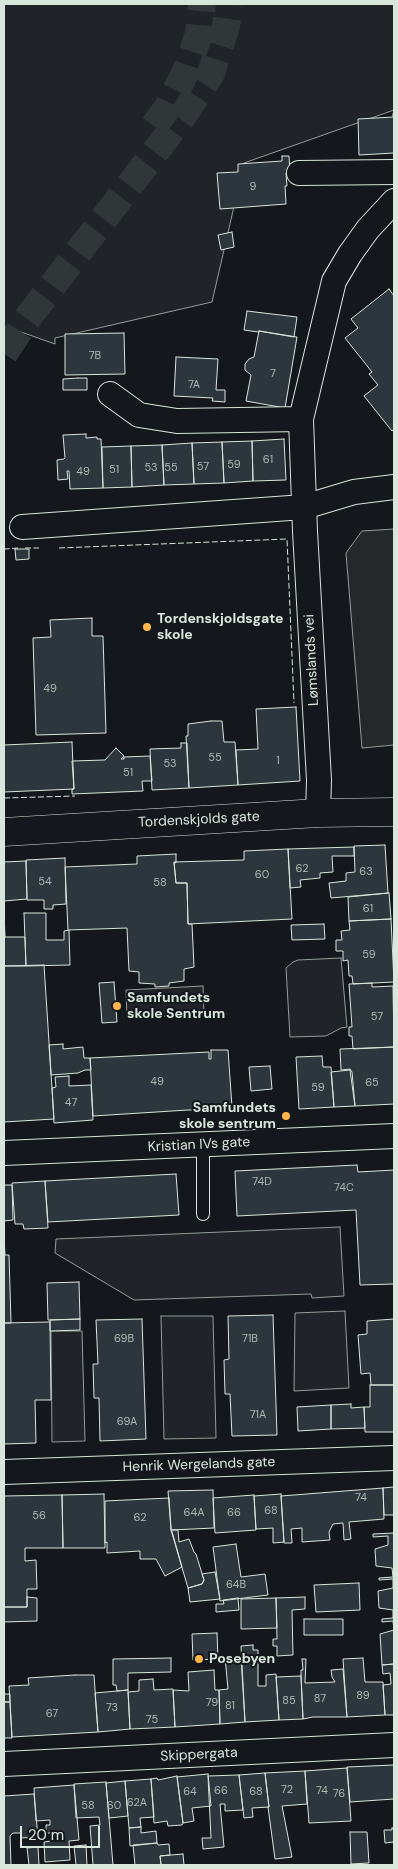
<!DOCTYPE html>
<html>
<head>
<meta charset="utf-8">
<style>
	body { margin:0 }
	#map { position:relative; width:398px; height:1869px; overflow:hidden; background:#14181c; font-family:"DM Sans",sans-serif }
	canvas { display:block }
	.frame { position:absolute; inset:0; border:5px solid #d8e6dc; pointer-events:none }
	.scale { position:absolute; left:20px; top:1826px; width:80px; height:22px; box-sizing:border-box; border:2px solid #d8e6dc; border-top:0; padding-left:6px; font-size:15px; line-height:18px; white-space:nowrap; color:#d8e6dc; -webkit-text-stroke:4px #14181c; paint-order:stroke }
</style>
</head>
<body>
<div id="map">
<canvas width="398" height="1869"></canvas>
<div class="frame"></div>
<div class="scale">20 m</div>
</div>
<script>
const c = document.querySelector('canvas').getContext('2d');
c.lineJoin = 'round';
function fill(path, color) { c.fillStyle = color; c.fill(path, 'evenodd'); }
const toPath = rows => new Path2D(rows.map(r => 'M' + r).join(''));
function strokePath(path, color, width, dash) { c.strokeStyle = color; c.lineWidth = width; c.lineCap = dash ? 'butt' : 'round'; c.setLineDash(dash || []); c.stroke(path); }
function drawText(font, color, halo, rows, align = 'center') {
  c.font = font + ' "DM Sans",sans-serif'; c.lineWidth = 4; c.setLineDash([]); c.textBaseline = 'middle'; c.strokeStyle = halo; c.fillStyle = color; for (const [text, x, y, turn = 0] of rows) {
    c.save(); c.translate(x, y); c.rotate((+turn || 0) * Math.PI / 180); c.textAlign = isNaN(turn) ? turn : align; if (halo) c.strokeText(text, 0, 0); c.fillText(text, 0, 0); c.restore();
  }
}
const green = toPath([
	[4,4,394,4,394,110,244,163,212,302,55,338,55,344,4,326,4,4],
	[341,958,347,1027,341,1028,326,1036,290,1037,286,968,293,962,298,960,341,958],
	[203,986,204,1014,127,1018,126,990,203,986],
	[340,1227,344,1296,312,1298,311,1294,134,1300,55,1253,56,1239,340,1227],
	[345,1311,349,1388,294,1391,295,1313,345,1311],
	[161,1316,213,1316,216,1438,164,1439,161,1316],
	[51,1331,82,1331,85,1441,52,1442,51,1331]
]);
const parking = toPath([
	[394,529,394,745,362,748,346,553,362,531,394,529]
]);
const building = toPath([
	[393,114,394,114,394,153,359,155,358,119,393,117,393,114],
	[282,156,289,156,290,173,286,173,287,186,285,186,286,204,220,209,217,173,238,172,238,164,282,161,282,156],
	[232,232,234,247,221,250,218,235,232,232],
	[389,289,394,296,394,429,392,431,364,396,378,385,369,374,372,372,345,338,358,328,351,319,389,289],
	[247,311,297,317,294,337,259,331,258,332,244,330,247,311],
	[259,331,297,337,285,408,246,401,251,375,245,370,245,364,249,359,254,357,259,331],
	[124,333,125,374,65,375,65,334,124,333],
	[176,357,218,359,216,390,225,390,225,402,212,401,213,398,174,396,176,357],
	[78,378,87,378,87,390,63,390,63,379,78,378],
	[86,434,86,438,97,437,97,439,101,439,103,488,70,489,69,471,67,471,68,479,58,480,57,460,64,459,65,458,63,435,86,434],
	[284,439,286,480,253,481,252,441,284,439],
	[252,441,253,481,224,483,222,442,252,441],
	[222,442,224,483,194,484,192,443,222,442],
	[192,443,194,484,164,485,162,445,192,443],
	[162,445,164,485,132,487,131,446,162,445],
	[131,446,132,487,103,488,102,447,131,446],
	[15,549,29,549,29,559,16,560,15,549],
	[92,618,92,636,103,636,106,733,36,735,33,638,51,637,50,620,92,618],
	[296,707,300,781,238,785,236,750,258,749,256,709,296,707],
	[211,721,222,721,224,742,235,742,238,785,189,788,186,736,188,736,188,724,211,721],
	[72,742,74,789,4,792,4,745,72,742],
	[181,743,187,743,189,788,152,790,150,749,181,748,181,743],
	[116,748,124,756,121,759,124,759,124,757,150,756,152,781,142,781,143,791,72,794,72,789,74,789,72,761,105,760,116,748],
	[385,845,388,893,331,898,329,883,346,881,346,873,355,872,354,846,385,845],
	[354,847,354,856,332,856,333,872,320,873,320,878,300,880,301,887,290,888,288,849,354,847],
	[288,849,292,919,188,924,187,883,176,883,174,862,244,860,244,851,288,849],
	[176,854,176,863,174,862,176,883,187,883,188,924,192,924,194,967,184,969,184,981,169,983,169,986,155,987,155,984,139,983,139,972,129,971,127,928,68,930,65,867,137,864,137,856,176,854],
	[65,858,66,904,53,905,53,909,44,909,44,900,27,900,26,860,65,858],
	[26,861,27,899,4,901,4,862,26,861],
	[389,893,391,919,349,921,348,897,389,893],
	[4,913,5,937,25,937,26,966,4,966,4,913],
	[24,913,46,913,46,940,64,940,64,931,69,930,70,965,26,966,24,913],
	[391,919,394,982,353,984,352,976,349,976,348,960,343,961,343,951,336,951,336,940,342,940,341,931,350,930,349,921,391,919],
	[324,924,325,939,292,940,291,925,324,924],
	[44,965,54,1119,4,1122,4,966,44,965],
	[114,982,117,1022,102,1023,99,983,114,982],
	[372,983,372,987,393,986,394,1047,353,1049,352,1036,349,1036,349,1027,352,1027,349,984,372,983],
	[63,1044,63,1049,83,1047,84,1058,90,1058,91,1070,85,1070,78,1073,51,1075,49,1045,63,1044],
	[394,1047,394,1104,355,1106,352,1072,350,1069,341,1070,340,1049,394,1047],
	[211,1050,228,1050,232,1107,213,1108,213,1110,188,1110,93,1116,90,1058,209,1052,209,1059,211,1059,211,1050],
	[322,1056,323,1067,331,1067,334,1107,299,1109,296,1057,322,1056],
	[270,1066,272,1089,251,1091,249,1067,270,1066],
	[350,1070,355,1106,334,1107,331,1072,350,1070],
	[69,1076,69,1086,91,1085,93,1120,54,1123,52,1088,56,1087,55,1077,69,1076],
	[357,1165,358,1172,394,1170,394,1284,360,1285,356,1210,237,1216,235,1171,357,1165],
	[176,1174,179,1215,48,1222,45,1181,176,1174],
	[45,1181,48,1228,24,1229,23,1224,15,1224,12,1183,45,1181],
	[4,1185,12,1185,13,1220,4,1221,4,1237,4,1185],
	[4,1237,5,1255,9,1255,11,1323,4,1323,4,1237],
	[79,1282,80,1319,48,1320,47,1283,79,1282],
	[273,1315,277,1435,232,1436,230,1394,225,1394,224,1360,229,1359,228,1316,273,1315],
	[80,1319,80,1330,50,1331,50,1320,80,1319],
	[142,1319,146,1439,100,1441,99,1398,94,1398,93,1364,98,1364,96,1320,142,1319],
	[394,1319,394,1385,371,1385,370,1373,361,1374,358,1335,367,1334,367,1321,394,1319],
	[50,1322,51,1400,35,1400,36,1443,4,1444,4,1323,50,1322],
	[370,1385,394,1385,394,1432,365,1432,364,1407,370,1407,370,1385],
	[351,1404,351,1408,364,1407,365,1428,331,1429,331,1405,351,1404],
	[331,1405,331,1429,298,1431,297,1407,331,1405],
	[394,1487,394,1524,394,1515,384,1515,383,1488,394,1487],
	[383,1488,384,1519,349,1522,351,1539,344,1540,343,1523,333,1524,329,1532,330,1540,302,1542,302,1528,291,1529,292,1543,284,1543,281,1496,383,1488],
	[213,1490,214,1528,171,1530,168,1491,213,1490],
	[104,1494,105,1548,63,1548,62,1495,104,1494],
	[281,1494,284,1542,273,1543,273,1528,256,1529,254,1496,281,1494],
	[62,1495,63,1548,25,1548,25,1561,36,1560,37,1589,27,1589,27,1607,4,1607,4,1496,62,1495],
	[254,1495,256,1530,215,1533,213,1498,254,1495],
	[169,1498,171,1528,182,1567,165,1576,156,1559,140,1559,140,1551,107,1553,107,1542,105,1543,105,1501,169,1498],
	[171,1530,178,1530,179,1542,189,1539,194,1552,196,1554,204,1580,202,1584,188,1588,171,1530],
	[394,1533,394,1664,382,1665,380,1634,394,1630,393,1621,382,1622,382,1619,393,1618,393,1610,379,1608,378,1591,393,1588,393,1579,379,1580,379,1578,393,1577,392,1568,376,1566,375,1549,388,1545,388,1536,373,1537,373,1534,394,1533],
	[236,1544,241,1577,265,1574,268,1595,220,1601,213,1547,236,1544],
	[215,1572,220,1599,190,1602,188,1588,202,1584,204,1580,202,1574,215,1572],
	[359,1583,360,1610,316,1612,314,1585,359,1583],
	[27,1597,37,1598,37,1621,4,1622,4,1607,27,1607,27,1597],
	[305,1597,305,1609,292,1610,293,1655,277,1656,277,1646,273,1646,273,1639,277,1639,276,1598,305,1597],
	[238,1598,239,1610,216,1612,216,1604,224,1604,223,1600,238,1598],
	[276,1598,277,1628,241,1629,241,1599,276,1598],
	[304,1619,343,1619,343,1635,304,1635,304,1619],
	[217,1633,218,1659,193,1660,192,1634,217,1633],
	[253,1645,253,1650,258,1650,258,1686,266,1686,266,1675,276,1674,279,1720,245,1722,241,1646,253,1645],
	[225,1657,241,1657,245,1722,220,1724,219,1690,228,1689,225,1657],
	[171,1658,171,1672,128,1673,128,1690,117,1691,116,1685,113,1685,113,1659,171,1658],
	[363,1658,365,1682,383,1682,385,1715,347,1717,343,1659,363,1658],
	[302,1659,306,1659,305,1683,335,1682,332,1677,331,1670,343,1669,347,1717,313,1717,303,1719,301,1676,301,1670,303,1670,302,1659],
	[394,1664,394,1715,385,1715,383,1685,391,1684,390,1673,383,1674,382,1665,394,1664],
	[214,1670,215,1690,219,1690,220,1724,175,1727,173,1690,189,1691,188,1672,214,1670],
	[75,1675,94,1675,98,1732,12,1737,9,1686,29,1685,28,1678,75,1675],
	[301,1676,303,1719,279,1720,276,1677,301,1676],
	[153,1679,154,1690,173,1689,175,1727,130,1729,128,1692,139,1691,139,1680,153,1679],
	[128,1690,130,1729,98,1732,95,1693,128,1690],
	[4,1694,10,1694,10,1702,4,1702,4,1694],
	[4,1702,10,1702,12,1738,4,1738,4,1702],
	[394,1765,394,1799,350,1802,347,1767,394,1765],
	[347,1768,351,1821,309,1823,305,1771,347,1768],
	[305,1771,307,1804,282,1806,292,1857,275,1859,268,1807,269,1807,265,1773,305,1771],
	[265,1773,269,1807,252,1808,253,1817,244,1818,239,1775,265,1773],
	[208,1774,211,1806,192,1808,194,1821,183,1823,177,1777,208,1774],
	[239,1775,243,1810,225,1811,225,1804,220,1804,224,1847,203,1849,202,1838,211,1838,208,1776,239,1775],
	[177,1776,183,1823,182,1825,168,1826,167,1821,154,1823,151,1779,157,1778,158,1780,177,1776],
	[151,1779,154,1817,140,1818,141,1827,129,1828,125,1781,151,1779],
	[125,1781,128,1816,109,1818,106,1783,125,1781],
	[106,1782,113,1865,93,1865,90,1826,100,1825,99,1817,76,1818,74,1784,106,1782],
	[74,1785,79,1840,69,1841,70,1860,45,1862,44,1842,51,1841,51,1833,46,1833,46,1825,50,1825,50,1820,36,1821,34,1788,74,1785],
	[34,1794,38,1837,21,1838,21,1833,13,1833,10,1836,11,1865,4,1865,4,1796,34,1794],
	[141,1827,141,1833,156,1831,157,1843,130,1846,129,1828,141,1827],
	[392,1828,394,1828,394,1844,393,1842,385,1843,384,1830,392,1830,392,1828],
	[350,1832,367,1832,369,1863,351,1864,350,1832],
	[157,1843,158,1845,169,1844,170,1855,160,1856,161,1865,135,1865,133,1845,157,1843],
	[86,1845,87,1865,76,1865,74,1846,86,1845],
	[38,1847,39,1865,29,1865,27,1848,38,1847],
	[183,1854,184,1865,161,1865,160,1856,183,1854]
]);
const highwayTunnel = toPath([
	[154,126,168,107,187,69,199,34,202,4],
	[4,354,26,320,182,117,211,73,226,26,229,4]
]);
const lane = toPath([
	[203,1214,203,1144]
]);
const street = toPath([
	[299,173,394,172],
	[110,394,139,415,177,421,301,419],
	[22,527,304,507,354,492,394,487],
	[318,813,319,780,305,531,301,419,334,281,350,254,368,229,394,201],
	[4,1153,394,1136],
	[4,1472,394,1458],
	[4,1764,394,1745]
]);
const secondary = toPath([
	[4,832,318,813,394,812]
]);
const fence = toPath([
	[25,548,39,548],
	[59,548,287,539,294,703],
	[4,550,5,549,18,548],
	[4,798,75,796]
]);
const markers = [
	[147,627,5,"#ffb74d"],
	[117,1006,5,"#ffb74d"],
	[286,1116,5,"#ffb74d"],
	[199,1659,5,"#ffb74d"]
];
const numberNames = [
	["9",253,187],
	["7B",95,356],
	["7",273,374],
	["7A",194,385],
	["61",268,460],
	["59",234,465],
	["57",203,467],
	["53",151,468],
	["55",171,468],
	["51",114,470],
	["49",83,472],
	["49",50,689],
	["55",215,758],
	["1",278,761],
	["53",170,764],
	["51",128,773],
	["62",302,869],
	["63",366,872],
	["60",262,875],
	["54",45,882],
	["58",160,883],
	["61",368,909],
	["59",369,955],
	["57",377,1017],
	["49",157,1082],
	["65",372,1083],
	["59",318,1088],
	["47",71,1103],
	["74D",262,1182],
	["74C",344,1188],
	["69B",124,1339],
	["71B",250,1339],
	["71A",258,1415],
	["69A",127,1422],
	["74",361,1498],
	["68",271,1511],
	["64A",194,1513],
	["66",234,1513],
	["56",39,1516],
	["62",140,1518],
	["64B",236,1585],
	["89",363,1696],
	["87",320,1699],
	["85",289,1701],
	["79",212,1703],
	["81",230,1706],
	["73",112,1708],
	["67",52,1714],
	["75",152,1720],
	["72",287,1790],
	["66",221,1791],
	["74",322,1791],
	["64",190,1792],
	["68",256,1792],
	["76",339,1794],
	["62A",137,1803],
	["58",88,1806],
	["60",114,1806]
];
const poiNames = [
	["Tordenskjoldsgate",157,619],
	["skole",157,635],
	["Samfundets",127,998],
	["skole Sentrum",127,1014],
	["Samfundets",276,1108,"right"],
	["skole sentrum",276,1124,"right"],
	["Posebyen",209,1659]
];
const streetNames = [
	["Lømslands vei",312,660,-93],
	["Tordenskjolds gate",199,820,-3],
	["Kristian IVs gate",199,1145,-3],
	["Henrik Wergelands gate",199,1465,-2],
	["Skippergata",199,1755,-3]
];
fill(green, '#202428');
strokePath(green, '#939e99', 1);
fill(parking, '#24282b');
strokePath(parking, '#939e99', 1);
fill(building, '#2c363c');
strokePath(building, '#d8e6dc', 1);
strokePath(highwayTunnel, '#313739', 28, [28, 14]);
strokePath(lane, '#d8e6dc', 14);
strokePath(street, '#d8e6dc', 26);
strokePath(secondary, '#d8e6dc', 29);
strokePath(lane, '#14181c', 12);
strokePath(street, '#14181c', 24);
strokePath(secondary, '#14181c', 28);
strokePath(fence, '#d8e6dc', 1, [6, 2.5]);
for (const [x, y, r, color] of markers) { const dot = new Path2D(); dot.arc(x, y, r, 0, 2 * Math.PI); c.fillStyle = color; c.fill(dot); strokePath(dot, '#14181c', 2); }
drawText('11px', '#adbab4', null, numberNames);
drawText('bold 14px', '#d8e6dc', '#14181c', poiNames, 'left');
drawText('14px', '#d8e6dc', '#14181c', streetNames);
</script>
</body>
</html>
